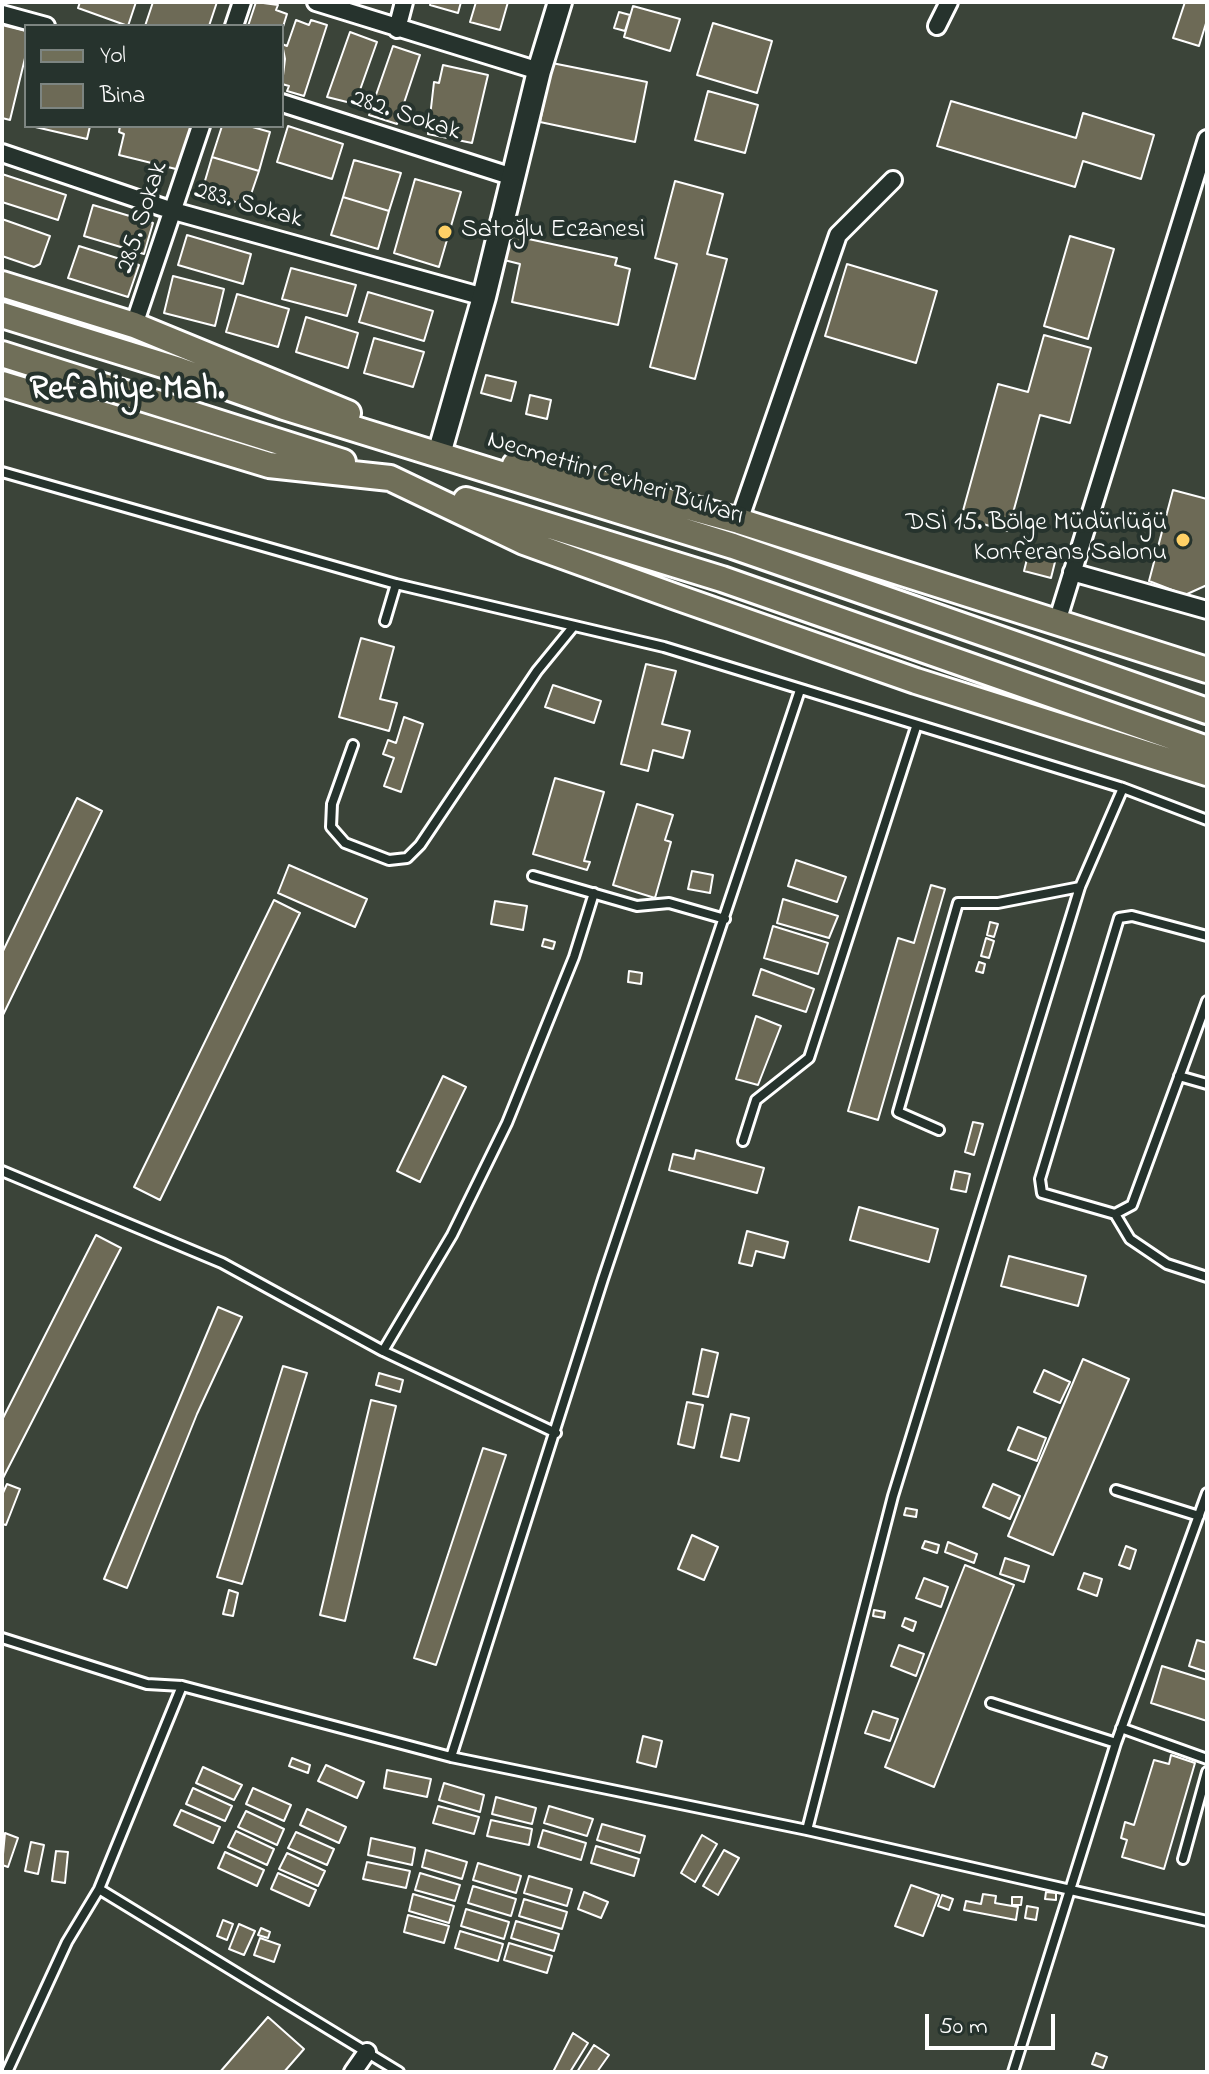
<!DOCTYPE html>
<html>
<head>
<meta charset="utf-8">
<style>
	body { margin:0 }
	#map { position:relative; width:1209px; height:2074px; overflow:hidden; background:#3b4439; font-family:"Indie Flower",sans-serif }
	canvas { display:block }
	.frame { position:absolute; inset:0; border:4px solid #fff; pointer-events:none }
	.legend { position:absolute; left:24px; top:24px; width:260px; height:104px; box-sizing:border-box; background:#26332d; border:2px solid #7d8581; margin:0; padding:10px 14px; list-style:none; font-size:24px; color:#fff }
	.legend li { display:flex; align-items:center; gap:16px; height:40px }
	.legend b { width:40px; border:2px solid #7d8581 }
	.scale { position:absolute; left:925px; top:2014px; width:130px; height:36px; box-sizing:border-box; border:4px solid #fff; border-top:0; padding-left:10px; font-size:24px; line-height:28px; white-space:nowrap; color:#fff; -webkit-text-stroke:6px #26332d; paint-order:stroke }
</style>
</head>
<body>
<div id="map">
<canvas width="1209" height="2074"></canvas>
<div class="frame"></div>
<ul class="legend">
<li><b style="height:10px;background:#706f59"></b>Yol</li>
<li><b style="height:22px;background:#6d6a56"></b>Bina</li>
</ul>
<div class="scale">50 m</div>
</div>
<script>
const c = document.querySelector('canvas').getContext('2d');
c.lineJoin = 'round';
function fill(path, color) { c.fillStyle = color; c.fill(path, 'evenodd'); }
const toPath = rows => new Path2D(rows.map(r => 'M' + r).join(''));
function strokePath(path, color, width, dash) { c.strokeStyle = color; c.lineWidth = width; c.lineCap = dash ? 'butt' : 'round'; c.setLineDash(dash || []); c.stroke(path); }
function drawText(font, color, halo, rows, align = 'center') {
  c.font = font + ' "Indie Flower",sans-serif'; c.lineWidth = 8; c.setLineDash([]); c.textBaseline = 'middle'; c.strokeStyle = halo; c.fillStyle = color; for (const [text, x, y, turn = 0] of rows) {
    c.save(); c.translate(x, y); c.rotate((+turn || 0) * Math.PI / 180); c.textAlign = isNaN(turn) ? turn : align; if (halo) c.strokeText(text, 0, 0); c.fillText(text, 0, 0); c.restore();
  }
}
const building = toPath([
	[80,2,136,2,128,26,78,8,80,2],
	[153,2,217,2,209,26,145,26,153,2],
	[256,2,278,5,276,10,287,14,282,30,282,26,248,26,256,2],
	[431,2,461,2,458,13,430,5,431,2],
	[476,2,508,2,500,30,470,22,476,2],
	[1185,2,1207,2,1207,20,1199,46,1173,38,1185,2],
	[633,6,680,19,670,51,624,37,633,6],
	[619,12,630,15,625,31,614,28,619,12],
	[296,20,309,25,311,20,327,25,304,96,287,91,289,86,282,84,285,59,282,44,287,46,296,20],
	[713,23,772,41,757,93,697,75,713,23],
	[2,25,26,31,26,54,10,120,2,118,2,25],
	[350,32,377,42,355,104,327,97,350,32],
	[393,46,420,55,397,124,369,115,393,46],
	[552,63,647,82,635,142,540,122,552,63],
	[443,65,488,75,472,143,428,134,434,82,439,83,443,65],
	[708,91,758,105,745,153,695,140,708,91],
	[951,101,1076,138,1083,113,1154,135,1141,179,1083,161,1075,187,937,146,951,101],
	[31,126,90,126,87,139,31,126],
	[120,126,194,126,184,171,119,155,124,134,119,132,120,126],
	[222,126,249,126,270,132,259,171,212,157,222,126],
	[288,126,343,144,332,179,277,162,288,126],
	[212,157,259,171,247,206,202,191,212,157],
	[354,160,401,173,389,211,343,197,354,160],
	[2,174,66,195,58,220,2,202,2,174],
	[415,179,461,192,439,267,394,253,415,179],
	[675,181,723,194,707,254,727,259,695,379,650,367,677,264,655,258,675,181],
	[343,197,389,211,378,249,331,235,343,197],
	[93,205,153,223,144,254,84,236,93,205],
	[2,219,50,236,40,264,34,267,2,256,2,219],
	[187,235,251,254,243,284,178,265,187,235],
	[510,235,617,258,615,265,630,269,618,325,512,302,520,264,504,260,510,235],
	[1070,236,1114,249,1088,339,1044,326,1070,236],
	[79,246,139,265,128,297,68,278,79,246],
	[847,264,937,291,916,363,825,336,847,264],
	[291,268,356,285,347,316,282,299,291,268],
	[173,276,224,289,215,326,164,313,173,276],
	[368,292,433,311,424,341,359,322,368,292],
	[237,294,289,309,278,347,226,332,237,294],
	[306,317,358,333,348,368,296,352,306,317],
	[1044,335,1091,348,1070,423,1040,415,1008,531,961,518,998,384,1028,392,1044,335],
	[374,338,424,352,413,387,364,373,374,338],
	[486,375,516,382,511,401,481,393,486,375],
	[530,395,551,400,547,419,526,414,530,395],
	[1173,490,1207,499,1207,585,1185,595,1149,581,1173,490],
	[1030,547,1057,554,1051,578,1024,571,1030,547],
	[361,638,394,647,380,699,397,703,389,731,339,717,361,638],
	[646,664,676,671,662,724,690,731,683,758,653,750,648,771,621,764,646,664],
	[553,685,601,701,594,723,545,707,553,685],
	[404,717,423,724,401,792,384,786,394,758,383,754,388,740,396,743,404,717],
	[555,778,604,792,584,861,590,862,587,870,533,854,555,778],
	[77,798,102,811,2,1017,2,953,77,798],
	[637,804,673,815,665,840,671,842,655,898,613,885,637,804],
	[796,860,846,877,837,902,788,886,796,860],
	[289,865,367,899,355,927,278,893,289,865],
	[692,871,713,875,710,893,688,889,692,871],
	[931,885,945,889,878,1120,848,1111,898,938,914,943,931,885],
	[783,899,838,916,829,938,777,923,783,899],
	[274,900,300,913,160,1200,134,1187,274,900],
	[495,901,527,906,523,930,491,924,495,901],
	[990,922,998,924,994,937,987,935,990,922],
	[773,926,828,943,818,974,764,958,773,926],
	[986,938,994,941,989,958,981,956,986,938],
	[544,939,555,942,553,949,542,946,544,939],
	[979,962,985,964,983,973,976,971,979,962],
	[761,969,814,989,806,1012,753,995,761,969],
	[629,971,642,973,641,984,628,982,629,971],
	[756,1016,781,1026,758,1085,736,1079,756,1016],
	[443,1076,466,1087,420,1182,397,1171,443,1076],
	[973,1122,983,1124,974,1155,965,1152,973,1122],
	[696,1150,764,1168,757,1193,669,1170,673,1154,694,1159,696,1150],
	[955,1171,970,1174,966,1192,951,1189,955,1171],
	[859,1207,938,1229,929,1262,850,1240,859,1207],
	[747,1231,788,1242,784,1258,756,1251,752,1266,739,1263,747,1231],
	[96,1235,121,1248,2,1480,2,1420,96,1235],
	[1009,1256,1086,1276,1078,1306,1001,1286,1009,1256],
	[218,1307,242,1317,197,1414,127,1588,104,1579,218,1307],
	[702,1349,718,1353,708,1397,693,1394,702,1349],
	[1083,1359,1129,1379,1053,1555,1008,1536,1083,1359],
	[283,1366,307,1373,242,1584,217,1577,283,1366],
	[1044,1370,1070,1382,1060,1403,1034,1392,1044,1370],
	[379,1373,403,1380,400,1392,376,1385,379,1373],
	[371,1400,396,1406,345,1621,320,1615,371,1400],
	[687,1402,703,1405,694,1448,678,1444,687,1402],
	[731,1414,749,1418,739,1461,721,1457,731,1414],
	[1018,1427,1046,1438,1037,1461,1008,1450,1018,1427],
	[483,1448,506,1455,436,1665,414,1658,483,1448],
	[7,1484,20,1489,6,1525,2,1524,2,1495,7,1484],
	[993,1484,1020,1496,1010,1519,983,1507,993,1484],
	[906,1508,917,1510,916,1517,904,1515,906,1508],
	[692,1535,718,1547,704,1580,678,1569,692,1535],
	[925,1541,939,1545,937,1553,922,1548,925,1541],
	[948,1542,977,1554,974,1563,945,1552,948,1542],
	[1126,1546,1136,1550,1130,1569,1119,1565,1126,1546],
	[1005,1558,1029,1566,1024,1582,1000,1574,1005,1558],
	[965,1565,1014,1585,934,1787,885,1767,965,1565],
	[1084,1573,1102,1579,1097,1596,1078,1589,1084,1573],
	[924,1578,948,1587,941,1607,916,1598,924,1578],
	[229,1590,238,1593,233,1616,223,1614,229,1590],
	[874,1610,885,1612,884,1618,873,1616,874,1610],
	[905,1618,916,1622,913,1631,902,1626,905,1618],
	[1197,1640,1207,1643,1207,1672,1189,1666,1197,1640],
	[899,1645,924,1654,916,1676,891,1666,899,1645],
	[1162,1666,1207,1680,1207,1721,1151,1703,1162,1666],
	[873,1711,898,1719,890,1741,865,1733,873,1711],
	[643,1736,662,1741,656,1767,637,1762,643,1736],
	[1171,1755,1195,1763,1164,1869,1122,1857,1127,1840,1121,1838,1125,1822,1134,1825,1154,1760,1169,1764,1171,1755],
	[292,1758,310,1765,308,1773,289,1766,292,1758],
	[326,1765,364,1782,357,1798,318,1781,326,1765],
	[203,1767,242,1785,234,1800,196,1783,203,1767],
	[387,1770,431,1779,427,1797,384,1788,387,1770],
	[444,1783,484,1795,480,1812,439,1800,444,1783],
	[193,1788,232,1806,225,1821,186,1804,193,1788],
	[253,1788,291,1805,284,1821,246,1804,253,1788],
	[496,1797,536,1808,532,1824,492,1814,496,1797],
	[438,1806,479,1817,474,1834,433,1823,438,1806],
	[549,1806,593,1819,587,1836,544,1823,549,1806],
	[307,1809,346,1827,339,1843,300,1825,307,1809],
	[181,1810,220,1827,213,1843,174,1825,181,1810],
	[246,1811,284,1829,277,1845,238,1827,246,1811],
	[491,1820,532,1829,529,1845,487,1836,491,1820],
	[602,1824,645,1836,640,1853,597,1840,602,1824],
	[543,1830,586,1843,581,1860,538,1847,543,1830],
	[236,1831,274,1849,267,1865,228,1847,236,1831],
	[296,1832,334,1849,327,1865,288,1848,296,1832],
	[5,1833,18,1838,8,1867,2,1865,5,1833],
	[702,1835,717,1844,695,1882,681,1873,702,1835],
	[371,1838,415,1848,412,1865,368,1855,371,1838],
	[31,1842,44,1845,38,1874,25,1871,31,1842],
	[596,1846,639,1859,634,1876,591,1863,596,1846],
	[426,1850,467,1862,462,1879,422,1867,426,1850],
	[724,1850,739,1858,718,1895,703,1886,724,1850],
	[56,1851,68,1852,65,1883,52,1881,56,1851],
	[225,1852,264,1870,257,1886,218,1868,225,1852],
	[287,1853,325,1871,318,1886,279,1869,287,1853],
	[367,1862,410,1871,406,1888,363,1879,367,1862],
	[478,1863,521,1876,516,1893,473,1880,478,1863],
	[278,1873,316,1890,309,1906,271,1889,278,1873],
	[420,1873,460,1885,455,1901,415,1890,420,1873],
	[529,1876,572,1889,567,1906,524,1893,529,1876],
	[911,1885,939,1895,923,1936,895,1926,911,1885],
	[473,1886,516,1899,511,1916,468,1903,473,1886],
	[584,1892,608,1902,601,1918,578,1909,584,1892],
	[1046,1892,1056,1893,1056,1900,1045,1899,1046,1892],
	[413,1894,454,1906,449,1923,409,1911,413,1894],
	[983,1894,996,1896,995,1903,1018,1907,1016,1920,964,1910,966,1901,981,1904,983,1894],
	[942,1895,953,1899,949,1910,938,1906,942,1895],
	[1012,1897,1022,1897,1021,1905,1012,1905,1012,1897],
	[524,1899,567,1912,562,1929,519,1916,524,1899],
	[1027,1906,1038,1908,1036,1920,1025,1918,1027,1906],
	[466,1909,509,1922,504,1939,461,1926,466,1909],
	[408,1915,449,1926,444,1943,404,1932,408,1915],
	[223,1920,233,1924,227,1940,217,1936,223,1920],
	[516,1921,559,1934,554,1951,511,1938,516,1921],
	[239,1924,255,1931,244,1955,229,1949,239,1924],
	[261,1928,270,1932,268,1938,258,1935,261,1928],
	[460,1931,503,1944,498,1961,455,1948,460,1931],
	[260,1938,280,1945,274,1962,254,1955,260,1938],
	[509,1943,552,1956,547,1973,504,1960,509,1943],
	[268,2017,304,2049,284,2072,220,2072,268,2017],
	[573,2033,588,2043,570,2072,553,2072,573,2033],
	[594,2045,609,2055,597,2072,577,2072,594,2045],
	[1096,2053,1107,2057,1103,2068,1092,2064,1096,2053]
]);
const lane = toPath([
	[2,472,396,584,664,647,1123,788,1207,820],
	[385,621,396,584],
	[353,745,332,804,331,827,345,843,389,860,407,858,420,845,537,671,573,627],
	[533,876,637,906,669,903,725,919],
	[1207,936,1132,916,1119,918,1040,1179,1042,1193,1115,1214,1132,1205,1207,1001],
	[1179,1076,1207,1084],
	[939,1130,898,1112,958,903,998,903,1080,887],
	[743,1141,756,1100,809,1058,916,727],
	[2,1171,222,1263,383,1351,556,1433],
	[1115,1214,1130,1239,1167,1264,1207,1277],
	[383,1351,452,1235,507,1123,574,957,594,893],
	[1116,1490,1199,1516],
	[2,1638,147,1684,182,1686,451,1757,807,1830,1207,1921],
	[991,1703,1116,1743],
	[1121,1728,1207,1759],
	[451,1757,603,1279,800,690],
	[807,1830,893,1496,1080,887,1123,788],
	[1183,1859,1207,1772],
	[99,1889,399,2072],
	[7,2072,67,1942,99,1889,182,1686],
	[1013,2072,1116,1743,1207,1493]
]);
const street = toPath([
	[316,2,539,71],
	[2,14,46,26],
	[234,26,242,2],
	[937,26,949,2],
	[397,29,404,2],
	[282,103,513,177],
	[2,153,170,210,484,297],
	[134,325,201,126],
	[739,521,838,235,893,180],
	[1072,572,1207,610],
	[1057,622,1207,139],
	[353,2072,367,2052]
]);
const secondary = toPath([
	[439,454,484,297,539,71,560,2]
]);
const primary = toPath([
	[2,284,134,325,348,413],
	[2,315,179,370,284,407,733,546,1207,711],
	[2,354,343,462],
	[2,384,269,465,390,478,524,542,676,597,916,681,1207,773],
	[515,465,560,472,739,521,1207,670],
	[466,500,722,579,1207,749]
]);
const markers = [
	[445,232,8,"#ffd166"],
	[1183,540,8,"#ffd166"]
];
const streetNames = [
	["282. Sokak",405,117,18],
	["283. Sokak",248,207,16],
	["285. Sokak",144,218,-72],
	["Necmettin Cevheri Bulvarı",615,480,17]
];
const poiNames = [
	["Satoğlu Eczanesi",461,232],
	["DSİ 15. Bölge Müdürlüğü",1167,525,"right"],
	["Konferans Salonu",1167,555,"right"]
];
const districtNames = [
	["Refahiye Mah.",127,392]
];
fill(building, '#6d6a56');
strokePath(building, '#fff', 2);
strokePath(lane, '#fff', 14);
strokePath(street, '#fff', 22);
strokePath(secondary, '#fff', 28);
strokePath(primary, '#fff', 30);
strokePath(lane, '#26332d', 8);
strokePath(street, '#26332d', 16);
strokePath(secondary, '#26332d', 22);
strokePath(primary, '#706f59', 24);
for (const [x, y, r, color] of markers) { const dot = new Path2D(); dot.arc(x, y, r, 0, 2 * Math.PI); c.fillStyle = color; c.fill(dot); strokePath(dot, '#26332d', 3); }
drawText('26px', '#fff', '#26332d', streetNames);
drawText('26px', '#fff', '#26332d', poiNames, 'left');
drawText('bold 34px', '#fff', '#26332d', districtNames);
</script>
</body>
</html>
